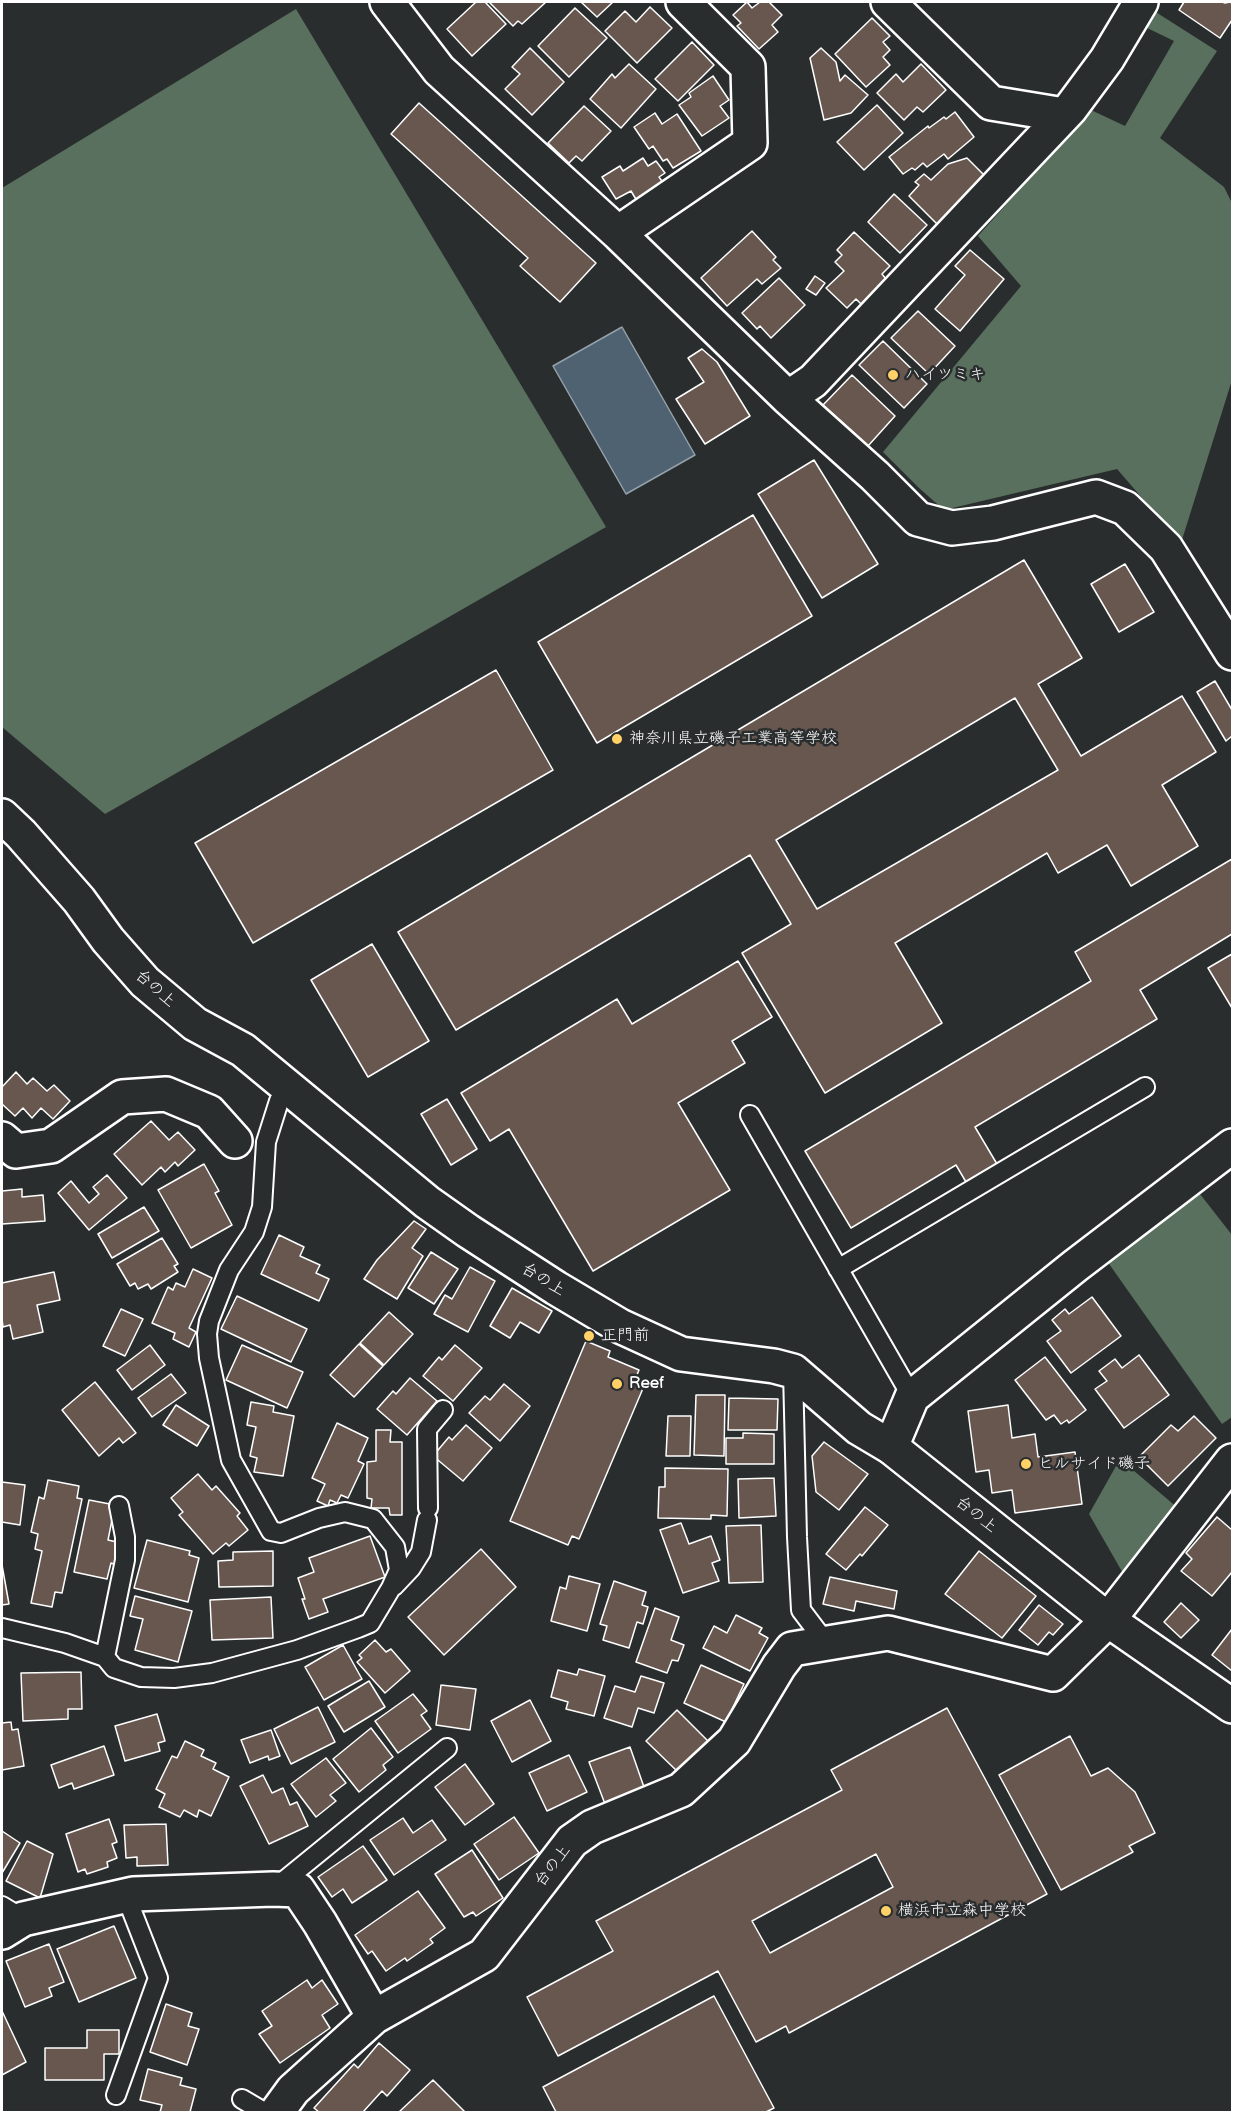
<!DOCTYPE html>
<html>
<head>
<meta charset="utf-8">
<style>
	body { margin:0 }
	#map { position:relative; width:1234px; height:2114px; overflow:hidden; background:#2a2d2e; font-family:"Balsamiq Sans",sans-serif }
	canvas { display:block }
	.frame { position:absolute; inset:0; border:3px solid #fff; pointer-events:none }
</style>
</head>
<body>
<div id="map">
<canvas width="1234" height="2114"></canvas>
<div class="frame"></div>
</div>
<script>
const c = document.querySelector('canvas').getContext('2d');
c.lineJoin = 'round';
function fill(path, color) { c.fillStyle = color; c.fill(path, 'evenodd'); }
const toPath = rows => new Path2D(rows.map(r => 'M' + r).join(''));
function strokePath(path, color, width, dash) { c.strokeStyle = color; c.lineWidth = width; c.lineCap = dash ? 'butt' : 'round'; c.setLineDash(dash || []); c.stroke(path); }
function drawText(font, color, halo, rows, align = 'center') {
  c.font = font + ' "Balsamiq Sans","Klee One",sans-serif'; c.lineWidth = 5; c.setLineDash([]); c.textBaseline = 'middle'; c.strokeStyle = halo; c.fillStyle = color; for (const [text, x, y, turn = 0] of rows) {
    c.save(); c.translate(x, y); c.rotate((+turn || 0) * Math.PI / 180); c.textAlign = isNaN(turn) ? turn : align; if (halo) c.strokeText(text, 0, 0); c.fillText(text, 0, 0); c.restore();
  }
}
const green = toPath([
	[296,9,606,527,105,814,2,727,2,188],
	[1151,9,1217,51,1160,138,1224,187,1232,203,1232,380,1181,543,1117,469,944,510,919,488,883,452,1021,286,978,236,1091,110,1125,126,1174,41,1141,25],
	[1200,1194,1232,1235,1232,1417,1222,1424,1107,1261],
	[1120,1459,1179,1509,1124,1575,1089,1514]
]);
const water = toPath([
	[622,327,695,455,626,494,553,366,622,327]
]);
const building = toPath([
	[476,2,485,2,506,24,472,56,447,29,476,2],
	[489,2,546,2,522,24,518,21,513,26,489,2],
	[581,2,613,2,597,17,581,2],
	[747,2,752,8,760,2,769,2,782,15,772,25,778,32,759,49,737,26,741,23,733,15,747,2],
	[1184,2,1222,2,1225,3,1230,2,1232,3,1232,20,1220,38,1179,10,1184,2],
	[650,7,672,28,637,63,605,31,625,11,636,22,650,7],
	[575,8,607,38,569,77,538,46,575,8],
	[872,18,890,36,883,42,890,50,883,57,890,65,866,87,835,54,872,18],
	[692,42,714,65,678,101,655,79,692,42],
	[530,48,564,82,532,115,505,89,520,74,512,67,530,48],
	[821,48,836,62,840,81,845,75,868,95,851,113,824,120,810,58,821,48],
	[629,64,656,89,621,128,590,99,612,74,615,78,629,64],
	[921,64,946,90,923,112,917,107,904,120,877,93,896,74,903,82,921,64],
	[713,76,729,100,720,106,729,118,702,136,679,105,691,97,689,93,713,76],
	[419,103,596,263,560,302,520,266,528,258,391,134,419,103],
	[877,105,903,133,864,170,837,142,877,105],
	[584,106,611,131,582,161,576,156,569,163,548,143,584,106],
	[955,112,974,137,948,159,944,154,927,167,923,163,915,170,912,168,903,174,889,157,928,126,929,128,944,117,946,119,955,112],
	[655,113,662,124,677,114,701,151,673,168,667,159,663,161,653,146,649,149,634,127,655,113],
	[643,158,648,166,656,161,665,173,659,177,664,184,637,201,631,191,616,199,602,177,620,166,623,171,643,158],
	[967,158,985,176,937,224,909,196,919,185,915,182,924,174,931,180,948,164,967,158],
	[894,194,927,225,900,253,868,222,894,194],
	[752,231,776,257,773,260,781,268,762,284,757,279,727,306,701,278,752,231],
	[854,232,890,266,882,274,886,279,861,304,856,299,847,308,826,288,844,271,835,262,842,255,837,250,854,232],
	[970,250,1004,279,960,331,935,309,965,275,955,266,970,250],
	[815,276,825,283,816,295,806,289,815,276],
	[779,278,805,305,771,338,760,326,757,329,742,313,779,278],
	[918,311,955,346,929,374,891,338,918,311],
	[883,341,927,384,904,408,859,365,883,341],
	[702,349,717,362,750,416,705,444,676,399,704,382,688,358,702,349],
	[852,375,895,416,868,446,823,405,852,375],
	[814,460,878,564,822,598,758,494,814,460],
	[753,515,812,616,597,743,538,642,753,515],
	[1024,560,1082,658,1038,684,1081,756,1182,696,1216,752,1162,785,1198,846,1131,886,1107,845,1058,873,1047,853,895,943,942,1023,825,1093,742,953,791,924,750,855,456,1030,398,932,1024,560],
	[1015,698,1058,770,817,909,776,840,1015,698],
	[1125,564,1154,612,1119,632,1091,584,1125,564],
	[496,670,553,770,253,943,195,843,496,670],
	[1215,681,1232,710,1232,736,1226,741,1197,692,1215,681],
	[1232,859,1232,934,1140,990,1157,1019,975,1127,997,1164,966,1182,956,1165,851,1228,805,1151,1091,981,1075,952,1232,859],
	[372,944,429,1041,368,1077,311,980,372,944],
	[1232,954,1232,1008,1208,968,1232,954],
	[738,961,772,1017,732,1041,745,1063,678,1103,730,1190,593,1271,509,1129,490,1141,461,1093,617,999,632,1024,738,961],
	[16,1072,27,1084,33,1078,47,1091,54,1085,70,1101,53,1119,41,1108,32,1118,23,1108,15,1116,2,1104,2,1087,16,1072],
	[447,1099,477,1149,451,1165,421,1114,447,1099],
	[151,1121,169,1140,178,1132,195,1150,178,1166,175,1162,165,1172,161,1167,142,1185,114,1154,151,1121],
	[204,1164,219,1191,215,1193,232,1225,191,1248,158,1190,204,1164],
	[107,1175,127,1198,89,1230,58,1193,71,1181,89,1203,99,1194,93,1187,107,1175],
	[22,1189,22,1197,43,1195,45,1221,2,1224,2,1191,22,1189],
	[144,1207,159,1231,112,1258,98,1234,144,1207],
	[414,1221,426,1229,412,1248,423,1256,397,1299,364,1279,377,1260,414,1221],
	[279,1235,304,1247,300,1256,320,1265,316,1273,329,1279,319,1301,261,1274,279,1235],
	[162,1238,178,1264,174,1266,178,1272,151,1289,148,1284,138,1289,135,1283,130,1286,117,1264,162,1238],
	[431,1252,458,1269,434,1304,408,1288,431,1252],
	[470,1267,495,1281,468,1332,434,1314,445,1295,452,1299,470,1267],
	[193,1269,212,1278,189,1328,196,1332,189,1347,173,1339,175,1333,152,1323,168,1287,173,1290,176,1283,185,1287,193,1269],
	[54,1272,60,1300,37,1305,43,1332,13,1339,10,1325,3,1327,2,1319,2,1283,54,1272],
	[512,1288,552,1311,539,1333,520,1322,510,1338,490,1326,512,1288],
	[237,1296,307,1329,291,1362,221,1329,237,1296],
	[1092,1297,1121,1336,1071,1373,1047,1341,1061,1331,1052,1320,1065,1309,1069,1314,1092,1297],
	[121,1309,143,1319,125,1356,103,1346,121,1309],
	[389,1312,413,1334,384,1365,360,1343,389,1312],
	[586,1341,610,1351,608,1357,639,1370,634,1382,644,1386,579,1539,572,1536,568,1545,510,1521,586,1341],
	[359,1344,383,1366,354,1397,330,1375,359,1344],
	[150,1345,165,1365,132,1390,117,1370,150,1345],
	[242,1345,303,1372,287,1408,226,1380,242,1345],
	[455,1345,482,1368,453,1401,423,1376,439,1357,442,1360,455,1345],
	[1139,1355,1169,1395,1124,1428,1095,1389,1107,1381,1099,1371,1115,1359,1122,1368,1139,1355],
	[1045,1357,1086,1410,1069,1423,1067,1420,1061,1424,1054,1415,1046,1420,1015,1380,1045,1357],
	[171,1374,186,1393,152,1417,138,1398,171,1374],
	[410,1378,437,1401,407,1435,377,1409,393,1391,396,1394,410,1378],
	[95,1382,136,1433,123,1443,119,1438,99,1456,62,1410,95,1382],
	[504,1384,530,1406,500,1441,469,1413,485,1396,490,1400,504,1384],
	[696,1395,725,1395,724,1456,694,1455,696,1395],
	[729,1398,778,1399,777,1430,728,1430,729,1398],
	[251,1402,274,1406,273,1412,294,1416,283,1476,254,1472,257,1458,250,1456,256,1427,247,1425,251,1402],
	[176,1405,209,1426,197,1446,163,1425,176,1405],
	[1008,1405,1012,1438,1035,1434,1038,1457,1075,1452,1082,1504,1015,1513,1012,1490,992,1493,989,1470,976,1472,968,1411,1008,1405],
	[668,1416,691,1416,690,1456,666,1456,668,1416],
	[1194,1416,1216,1438,1168,1486,1139,1457,1171,1425,1178,1431,1194,1416],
	[337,1423,368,1438,358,1461,364,1464,348,1498,341,1495,337,1503,330,1500,328,1506,317,1501,325,1484,312,1478,337,1423],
	[466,1425,492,1448,463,1481,433,1456,449,1437,452,1440,466,1425],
	[376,1430,391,1430,390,1442,402,1442,402,1515,390,1515,389,1508,371,1508,372,1499,367,1498,367,1462,376,1461,376,1430],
	[743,1433,774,1434,774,1464,726,1464,726,1438,743,1438,743,1433],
	[824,1442,868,1474,839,1510,816,1492,812,1456,824,1442],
	[665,1468,728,1469,727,1516,711,1515,711,1519,658,1518,659,1487,665,1487,665,1468],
	[198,1474,212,1490,216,1486,240,1513,237,1516,248,1530,229,1546,226,1543,213,1554,179,1515,183,1512,171,1498,198,1474],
	[774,1478,776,1516,739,1518,738,1479,774,1478],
	[48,1480,79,1486,77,1498,82,1499,62,1593,55,1592,52,1607,31,1603,42,1551,35,1549,38,1534,31,1532,39,1497,44,1499,48,1480],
	[2,1482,25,1485,20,1525,2,1522,2,1482],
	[89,1500,115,1505,108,1540,121,1543,116,1565,111,1563,107,1579,74,1572,89,1500],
	[865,1507,888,1525,862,1556,860,1554,846,1570,826,1554,865,1507],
	[1217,1517,1232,1530,1232,1572,1212,1596,1181,1571,1192,1559,1186,1553,1217,1517],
	[681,1523,689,1544,711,1536,720,1560,712,1563,719,1581,683,1593,660,1530,681,1523],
	[761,1525,763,1582,729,1583,726,1526,761,1525],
	[370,1536,385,1577,323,1599,328,1612,309,1619,302,1599,305,1599,298,1578,314,1572,309,1558,370,1536],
	[147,1540,190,1551,189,1555,199,1558,188,1602,134,1588,147,1540],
	[481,1549,516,1587,444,1655,408,1617,481,1549],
	[273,1551,273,1586,219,1587,218,1561,233,1560,233,1552,273,1551],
	[979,1551,1036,1596,1002,1638,945,1594,979,1551],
	[2,1565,9,1604,2,1605,2,1565],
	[569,1576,600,1584,587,1631,551,1621,560,1587,566,1589,569,1576],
	[830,1577,897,1591,894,1609,856,1601,854,1611,823,1604,830,1577],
	[614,1581,646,1592,642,1605,648,1607,643,1624,637,1622,629,1648,603,1640,607,1626,600,1624,614,1581],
	[135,1596,192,1611,178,1662,135,1650,143,1619,130,1616,135,1596],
	[271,1597,273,1638,212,1640,210,1600,271,1597],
	[1181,1603,1199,1620,1181,1638,1164,1622,1181,1603],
	[1039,1605,1063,1624,1053,1635,1049,1632,1038,1645,1019,1630,1039,1605],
	[655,1608,679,1617,671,1640,684,1645,678,1661,672,1660,667,1673,636,1662,655,1608],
	[736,1615,762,1628,759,1633,768,1638,750,1671,703,1648,714,1626,727,1633,736,1615],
	[1232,1629,1232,1671,1212,1655,1232,1629],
	[375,1640,386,1652,391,1649,410,1671,385,1693,357,1662,362,1658,359,1655,375,1640],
	[343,1645,362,1679,324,1700,305,1667,343,1645],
	[701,1665,744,1684,726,1722,684,1703,701,1665],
	[579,1669,605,1676,594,1716,566,1709,568,1702,551,1697,558,1670,577,1675,579,1669],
	[81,1672,82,1709,68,1709,68,1719,23,1721,21,1673,81,1672],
	[641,1676,664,1683,654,1713,638,1708,632,1727,604,1718,615,1686,635,1692,641,1676],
	[369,1681,385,1707,344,1732,328,1706,369,1681],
	[441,1685,476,1689,470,1730,436,1725,441,1685],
	[413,1694,427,1711,421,1715,431,1729,398,1753,375,1721,413,1694],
	[530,1700,551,1741,512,1762,491,1721,530,1700],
	[318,1707,335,1742,291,1764,274,1729,318,1707],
	[947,1708,1047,1894,789,2033,786,2026,756,2042,718,1971,558,2056,527,1997,613,1951,596,1921,842,1790,831,1770,947,1708],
	[876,1854,893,1887,770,1953,752,1921,876,1854],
	[677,1710,709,1742,679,1773,646,1741,677,1710],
	[157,1714,165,1741,158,1743,160,1751,125,1761,115,1726,157,1714],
	[11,1722,12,1730,18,1729,24,1766,2,1770,2,1723,11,1722],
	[371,1728,393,1757,383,1765,386,1770,359,1792,333,1759,371,1728],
	[271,1730,280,1756,269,1760,268,1756,250,1763,241,1740,271,1730],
	[1070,1736,1091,1776,1108,1768,1135,1792,1155,1833,1129,1846,1133,1852,1061,1890,999,1775,1070,1736],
	[185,1741,204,1750,201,1756,216,1763,213,1769,229,1777,211,1816,199,1810,197,1817,184,1810,180,1817,159,1807,165,1794,156,1789,172,1756,177,1758,185,1741],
	[104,1746,114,1775,74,1789,72,1783,59,1788,51,1765,104,1746],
	[630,1747,645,1790,605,1804,589,1762,630,1747],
	[569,1755,587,1792,547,1811,529,1773,569,1755],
	[326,1758,346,1783,330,1795,336,1801,316,1817,291,1784,326,1758],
	[465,1764,494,1804,465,1825,435,1787,465,1764],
	[263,1775,272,1793,283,1788,290,1805,297,1802,308,1826,269,1844,240,1786,263,1775],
	[514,1817,539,1853,499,1880,474,1844,514,1817],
	[403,1818,413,1833,432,1820,446,1840,394,1875,370,1840,403,1818],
	[109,1819,117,1842,112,1844,117,1858,107,1862,108,1867,87,1874,85,1869,78,1872,66,1834,109,1819],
	[166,1824,168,1865,137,1866,137,1857,126,1858,124,1825,166,1824],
	[2,1831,20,1843,2,1873,2,1831],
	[27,1841,53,1854,40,1898,6,1881,27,1841],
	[363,1846,387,1880,352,1903,343,1889,332,1897,318,1877,363,1846],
	[472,1850,503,1898,476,1916,473,1912,464,1917,435,1874,472,1850],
	[418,1891,445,1928,430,1939,433,1943,407,1961,405,1958,386,1971,372,1951,368,1954,355,1935,418,1891],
	[114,1926,136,1978,79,2002,57,1949,114,1926],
	[49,1944,64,1982,49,1988,52,1996,25,2007,6,1961,49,1944],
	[307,1980,312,1988,322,1980,338,2004,322,2015,330,2028,280,2063,259,2034,272,2026,262,2011,307,1980],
	[714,1996,774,2108,766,2112,556,2112,543,2087,714,1996],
	[166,2004,192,2013,188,2026,199,2029,187,2065,150,2052,166,2004],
	[2,2011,26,2062,2,2075,2,2011],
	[87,2030,119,2030,119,2054,104,2054,104,2080,45,2080,45,2048,87,2048,87,2030],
	[379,2043,410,2070,387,2096,382,2091,363,2112,319,2112,314,2108,354,2064,358,2068,379,2043],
	[148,2069,182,2078,180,2085,196,2089,190,2112,160,2112,162,2105,140,2100,148,2069],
	[433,2080,465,2112,399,2112,433,2080]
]);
const service = toPath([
	[750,1115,912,1397],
	[838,1269,1145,1087],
	[793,1371,797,1537,801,1610,826,1643],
	[428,1508,427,1429,443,1410],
	[394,1586,411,1568,421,1552,427,1520],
	[2,1628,65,1643,105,1657,114,1668,141,1677,174,1678,212,1673,297,1650,358,1628,370,1623,391,1588,399,1570,395,1547,373,1519,345,1512,319,1518,281,1533,271,1531,231,1460,209,1358,207,1334,209,1321,229,1270,254,1232,262,1207,266,1142,279,1101,294,1091],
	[105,1657,125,1560,125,1537,119,1506],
	[274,1889,447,1748],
	[2,1906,23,1919],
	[116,2095,158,1978,126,1896],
	[242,2099,264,2112]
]);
const minor = toPath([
	[387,2,439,70,618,233,788,398,813,381,1070,109,1107,59,1141,2],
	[888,2,991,103,1064,115],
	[618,233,750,143,748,67,683,2],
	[788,398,875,476,918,519,952,528,993,523,1096,497,1125,508,1166,548,1232,653],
	[2,1139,16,1151,51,1146,122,1097,166,1094,209,1112,235,1141],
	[891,1447,912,1397,1075,1266,1232,1146],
	[2,1932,23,1919,133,1894,273,1889,298,1890,320,1923,374,2017],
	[277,2112,293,2090,374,2017,484,1955,572,1841,592,1827,681,1790,734,1741,779,1666,792,1649,888,1633,1053,1674,1108,1620,1232,1461]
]);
const tertiary = toPath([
	[2,816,21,834,79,900,108,940,145,982,195,1024,243,1050,427,1202,468,1231,556,1288,620,1326,681,1354,774,1366,793,1371,859,1428,891,1447,1108,1620,1232,1706]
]);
const markers = [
	[893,375,6,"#ffd166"],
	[617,739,6,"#ffd166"],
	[589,1336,6,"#ffd166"],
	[617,1384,6,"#ffd166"],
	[1026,1464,6,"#ffd166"],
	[886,1911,6,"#ffd166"]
];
const poiNames = [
	["ハイツミキ",905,375],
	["神奈川県立磯子工業高等学校",629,739],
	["正門前",601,1336],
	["Reef",629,1384],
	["ヒルサイド磯子",1038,1464],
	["横浜市立森中学校",898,1911]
];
const streetNames = [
	["台の上",155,989,42],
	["台の上",543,1280,32],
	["台の上",976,1515,39],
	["台の上",553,1866,-52]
];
fill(green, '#58705d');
fill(water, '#4e6271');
strokePath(water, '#95a1aa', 1.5);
fill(building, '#67574f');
strokePath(building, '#fff', 1.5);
strokePath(service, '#fff', 22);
strokePath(minor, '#fff', 38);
strokePath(tertiary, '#fff', 38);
strokePath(service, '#2a2d2e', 18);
strokePath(minor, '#2a2d2e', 33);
strokePath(tertiary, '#2a2d2e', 33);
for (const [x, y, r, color] of markers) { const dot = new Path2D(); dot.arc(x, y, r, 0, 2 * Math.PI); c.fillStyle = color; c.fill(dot); strokePath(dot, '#2a2d2e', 2); }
drawText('16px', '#fff', '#2a2d2e', poiNames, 'left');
drawText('16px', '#fff', '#2a2d2e', streetNames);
</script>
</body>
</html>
